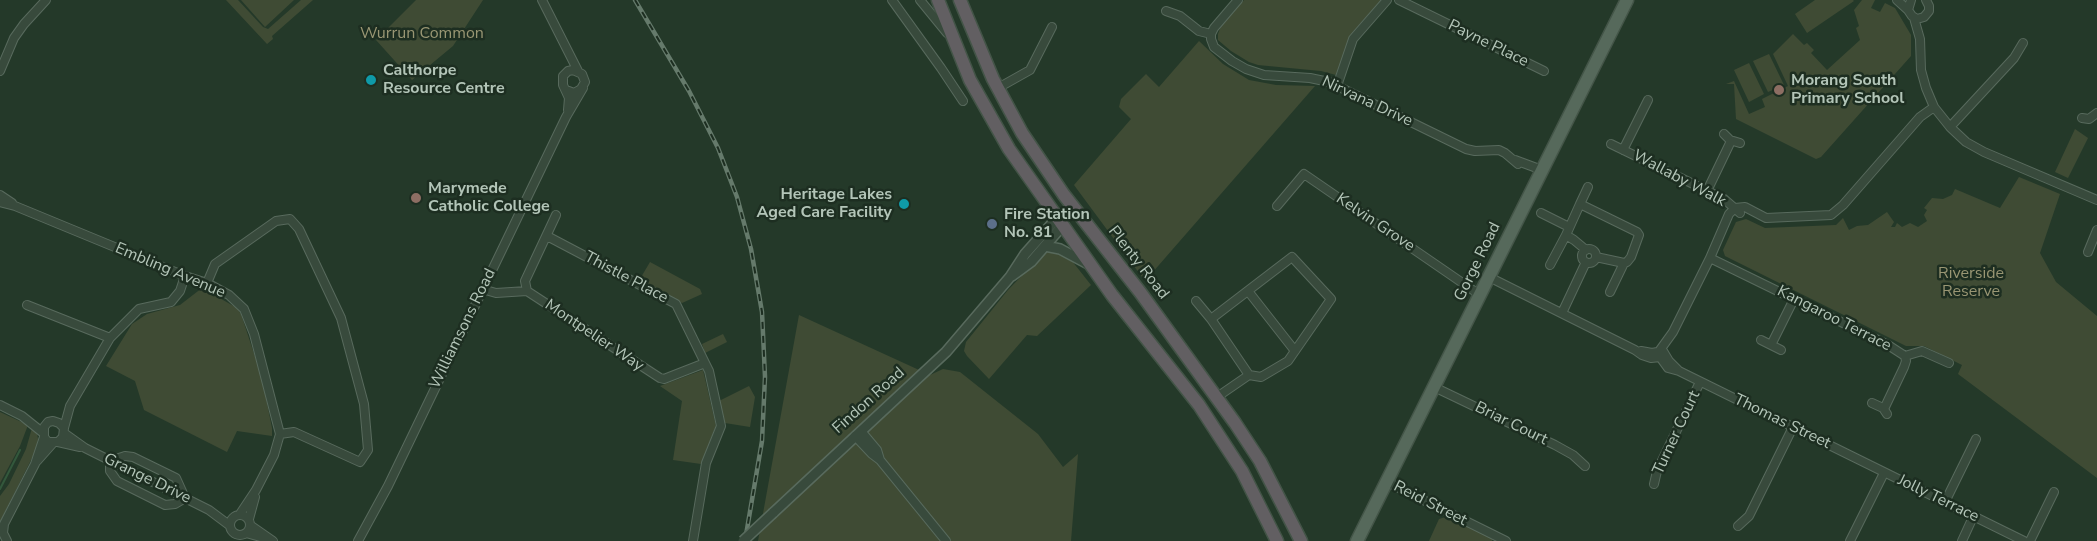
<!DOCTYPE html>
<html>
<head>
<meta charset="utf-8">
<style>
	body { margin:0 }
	canvas { display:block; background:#243929 }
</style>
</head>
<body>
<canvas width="2097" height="541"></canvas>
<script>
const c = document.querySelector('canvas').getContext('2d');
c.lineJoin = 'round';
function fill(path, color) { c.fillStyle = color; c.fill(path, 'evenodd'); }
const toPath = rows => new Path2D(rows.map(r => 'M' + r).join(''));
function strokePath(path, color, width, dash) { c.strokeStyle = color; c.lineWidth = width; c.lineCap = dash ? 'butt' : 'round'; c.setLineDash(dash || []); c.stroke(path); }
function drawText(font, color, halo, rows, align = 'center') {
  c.font = font + ' "Nunito Sans",sans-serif'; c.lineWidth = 5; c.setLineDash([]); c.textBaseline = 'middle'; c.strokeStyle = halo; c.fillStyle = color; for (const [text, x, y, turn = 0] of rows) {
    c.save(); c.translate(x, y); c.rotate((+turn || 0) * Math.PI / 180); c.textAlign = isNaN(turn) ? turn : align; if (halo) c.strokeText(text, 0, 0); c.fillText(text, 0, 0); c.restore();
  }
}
const green = toPath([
	[226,0,238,0,263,27,268,29,301,0,313,0,272,36,273,39,267,44],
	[241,0,294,0,265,27],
	[416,0,483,0,453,46,412,80,376,40],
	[1244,0,1381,0,1354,31,1336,75,1321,71,1258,65,1249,62,1231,51,1218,40,1218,34,1221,26],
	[1815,0,1853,0,1854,1,1807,33,1795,14],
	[1862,0,1875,0,1871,8,1880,12,1885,3,1895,8,1911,35,1911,56,1821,157,1816,159,1736,119,1734,84,1726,84,1734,81,1749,114,1765,107,1762,99,1788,86,1773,54,1793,34,1804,45,1807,43,1814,50,1811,53,1827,70,1860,40,1856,28,1859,26,1854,10],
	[1199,41,1223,64,1249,80,1276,85,1315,86,1145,281,1074,185,1131,119,1119,107,1121,99,1146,74,1159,87],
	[1769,54,1784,85,1768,92,1753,61],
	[1749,63,1764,94,1749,102,1734,70],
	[2075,129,2088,138,2068,178,2055,172],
	[2019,177,2060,194,2040,253,2056,282,2097,316,2097,478,1958,374,1962,365,1924,346,1906,346,1725,256,1723,250,1736,222,1746,219,1765,228,1836,225,1843,218,1849,230,1857,226,1868,225,1887,212,1894,222,1891,227,1895,227,1897,223,1902,227,1910,223,1918,227,1927,221,1924,215,1927,210,1924,208,1932,198,1943,199,1952,195,1955,189,2000,208],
	[1054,250,1063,254,1072,261,1091,285,1037,336,1027,335,989,379,967,356,964,351,966,342,1008,290,1041,256,1047,251],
	[650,262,700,289,702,294,682,303,640,279],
	[202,288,237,308,241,314,262,378,272,428,272,436,237,431,227,452,144,410,135,381,106,366,132,324,147,314,180,305],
	[799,315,930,375,943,369,960,372,1038,434,1063,467,1078,454,1071,541,758,541],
	[723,334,727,342,705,353,702,344],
	[703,370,716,426,701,464,673,460,682,401,660,386],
	[749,386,755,397,750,427,725,423,719,401],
	[0,412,28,425,20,446,0,483],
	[32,428,37,433,38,439,36,450,0,522,0,496,9,484,26,449],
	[1446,517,1493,538,1492,541,1429,541,1439,519]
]);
const stream = toPath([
	[0,489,20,450]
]);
const minor = toPath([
	[542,0,578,71],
	[892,0,941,68,963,101],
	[920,0,947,33],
	[1399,0,1544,71],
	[1897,0,1908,10],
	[1911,0,1908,10,1912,16,1917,19,1924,17,1929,11,1929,6,1926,0],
	[1166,11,1180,16,1199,31,1211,34,1211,39,1214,47,1232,61,1246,69,1264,75,1310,78,1329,82,1466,149,1475,151,1499,150,1505,153,1518,164],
	[1914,18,1920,39,1921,70,1926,88,1934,107,1950,127,1966,142,1984,152,2097,200],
	[1211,34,1214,28,1238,0],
	[0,71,14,38,24,24,46,0],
	[1337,86,1353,39,1387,0],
	[998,88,1030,70,1052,27],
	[566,90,574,93,581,89,585,82,582,74,573,70,568,71,563,76,563,85,569,98,568,110],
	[2082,118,2089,119,2097,113],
	[1950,127,2014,58,2023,43],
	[1724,134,1730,140,1740,143],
	[1611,144,1724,199,1740,213],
	[1623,150,1648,100],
	[1515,160,1542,170],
	[1707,191,1731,141],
	[0,195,12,203],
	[0,202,15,206,185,276,207,283,229,295,244,309,254,334,280,434,274,455,256,490,240,514],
	[1580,204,1588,187],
	[1277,206,1304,174,1480,295],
	[1541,213,1569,227],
	[547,236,676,304,705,363,709,371,721,426,706,463,693,541],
	'1582 256a7 7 0 1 1 14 0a7 7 0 1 1-14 0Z',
	[1586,250,1574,240,1566,235,1580,204,1637,232,1639,235,1631,257,1627,262,1624,263,1596,257],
	[2088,252,2097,230],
	[1710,258,1888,345,1905,356,1906,361,1904,367,1884,409],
	[1550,265,1566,235],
	[1489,277,1635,350,1642,355,1651,358,1660,357,1668,368,1679,371,2024,541],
	[207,283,215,264,276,221,290,219,299,229,341,318,364,404,368,450,360,462,294,432,280,434],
	[482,289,496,293,527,291,660,378,664,379,705,363],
	[527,291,525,281,556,215],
	[1248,291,1295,351],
	[1610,292,1624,263],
	[1196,301,1211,319],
	[27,305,110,338],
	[1562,313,1586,262],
	[1761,340,1781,350],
	[1771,345,1794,299],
	[1641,351,1652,353,1663,351,1669,361,1678,370],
	[1905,356,1922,351,1949,363],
	[1660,357,1660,350,1673,332,1710,258,1729,214,1735,208,1745,207,1766,218,1831,215,1843,205,1920,117,1934,107],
	[1434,387,1555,445,1573,455,1585,466],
	[1217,397,1249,375,1261,377,1288,361,1331,299,1292,257,1211,319,1249,375],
	[1872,403,1883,408,1887,414],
	[0,405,22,416,42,432],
	[64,428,70,406,110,338,139,309,171,302,180,291,185,276],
	[861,431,877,450,880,460],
	[64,433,85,448,209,510,229,525],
	[855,436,872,454,880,460,946,541],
	[58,442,80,447],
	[125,456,133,457,176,478,185,498,175,504,165,505,117,481,110,471,110,461,125,456],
	[37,461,53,443],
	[1387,482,1506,541],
	[1654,484,1657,471,1700,382],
	[1945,502,1976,439],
	'230 525a10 10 0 1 1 20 0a10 10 0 1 1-20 0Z',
	[249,519,255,497],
	[250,525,273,541],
	[1738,526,1749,516,1793,427],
	[246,533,268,539],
	[7,541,3,533,4,524,35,464,44,437,44,427,48,422,53,421,59,423,64,428,63,437,58,442,48,442,44,437],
	[358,541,388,486,566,117,583,88],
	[1850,541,1884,473],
	[1962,541,1973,517],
	[2030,541,2054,492]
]);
const tertiary = toPath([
	[1045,246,1060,249,1090,265],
	[1012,276,1031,262,1063,225],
	[773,513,946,352,1010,277,1025,254,1057,218]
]);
const primary = toPath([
	[1357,541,1627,0]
]);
const trunk = toPath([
	[938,0,970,80,1009,149,1112,295,1199,405,1242,471,1277,541],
	[960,0,993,79,1022,133,1064,195,1140,292,1235,423,1260,461,1301,541]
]);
const rail = toPath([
	[635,0,689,91,718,148,737,197,751,249,762,312,765,377,762,441,745,541]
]);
const tertiaryBridge = toPath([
	[743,541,773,513]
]);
const markers = [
	[371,80,6,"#0f9aa8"],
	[1779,90,6,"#8d6e63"],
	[416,198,6,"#8d6e63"],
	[904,204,6,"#0f9aa8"],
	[992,224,6,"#5c6f8a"]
];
const parkNames = [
	["Wurrun Common",422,34],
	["Riverside",1971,274],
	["Reserve",1971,292]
];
const streetNames = [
	["Payne Place",1488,44,26],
	["Nirvana Drive",1367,102,25],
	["Wallaby Walk",1679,179,28],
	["Kelvin Grove",1375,223,34],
	["Gorge Road",1478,262,-64],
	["Plenty Road",1138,263,52],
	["Embling Avenue",170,271,23],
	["Thistle Place",626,278,28],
	["Kangaroo Terrace",1834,319,27],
	["Williamsons Road",463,329,-64],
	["Montpelier Way",594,336,34],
	["Findon Road",869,401,-42],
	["Thomas Street",1782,422,26],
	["Briar Court",1511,424,26],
	["Turner Court",1677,433,-65],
	["Grange Drive",147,479,26],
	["Jolly Terrace",1938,499,26],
	["Reid Street",1430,504,27]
];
const poiNames = [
	["Calthorpe",383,71],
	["Resource Centre",383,89],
	["Morang South",1791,81],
	["Primary School",1791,99],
	["Marymede",428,189],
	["Catholic College",428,207],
	["Heritage Lakes",892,195,"right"],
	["Aged Care Facility",892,213,"right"],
	["Fire Station",1004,215],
	["No. 81",1004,233]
];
fill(green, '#3f4b34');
strokePath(stream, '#33583c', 2);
strokePath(minor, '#586a5d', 10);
strokePath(tertiary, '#586a5d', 12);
strokePath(primary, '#445548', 15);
strokePath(trunk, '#435447', 15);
strokePath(minor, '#384a3c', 8);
strokePath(tertiary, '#384a3c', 9);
strokePath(primary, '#56695b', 12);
strokePath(trunk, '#625f62', 12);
strokePath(rail, '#657a6b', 4.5);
strokePath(rail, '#1d2e21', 2, [7]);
strokePath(tertiaryBridge, '#586a5d', 12, []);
strokePath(tertiaryBridge, '#384a3c', 9);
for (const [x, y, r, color] of markers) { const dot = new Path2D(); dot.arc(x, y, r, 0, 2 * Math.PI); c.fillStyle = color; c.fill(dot); strokePath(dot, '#1d2e21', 2); }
drawText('16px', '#999673', '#1d2e21', parkNames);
drawText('16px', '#b3c5b8', '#1d2e21', streetNames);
drawText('bold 16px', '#b3c5b8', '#1d2e21', poiNames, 'left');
</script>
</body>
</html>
